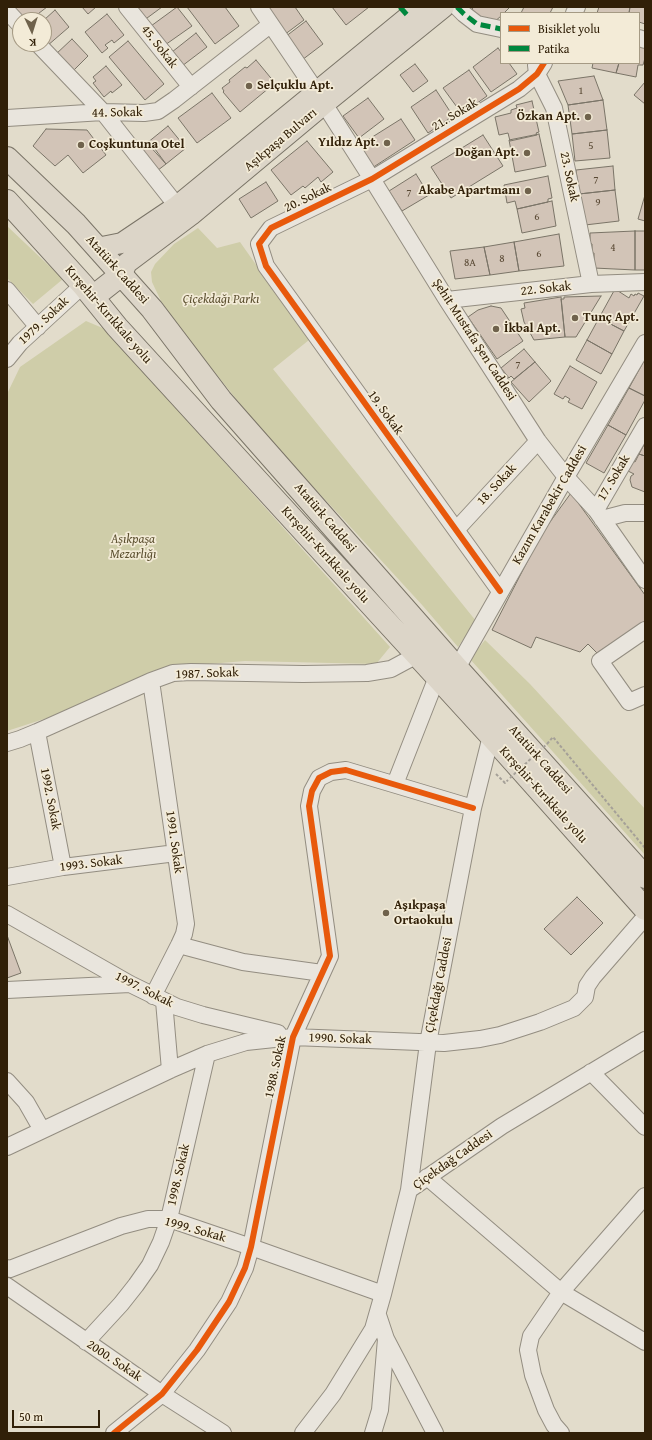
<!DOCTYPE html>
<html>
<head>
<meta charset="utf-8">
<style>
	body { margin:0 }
	#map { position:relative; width:652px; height:1440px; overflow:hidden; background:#e2dccb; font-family:"Gentium Book Plus",serif }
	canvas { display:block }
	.frame { position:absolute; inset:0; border:8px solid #312008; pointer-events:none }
	.legend { position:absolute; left:500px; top:12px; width:140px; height:52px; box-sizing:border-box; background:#f3ebd7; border:1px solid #a59a84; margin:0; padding:5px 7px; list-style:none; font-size:12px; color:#312008 }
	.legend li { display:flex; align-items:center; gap:8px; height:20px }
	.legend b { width:20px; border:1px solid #a59a84 }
	.north { position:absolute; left:12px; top:12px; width:40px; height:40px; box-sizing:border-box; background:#f3ebd7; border:1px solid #a59a84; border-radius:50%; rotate:176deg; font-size:11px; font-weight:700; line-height:16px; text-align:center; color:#312008 }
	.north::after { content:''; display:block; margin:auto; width:14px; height:18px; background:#6f624c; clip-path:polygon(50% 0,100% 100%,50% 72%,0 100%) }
	.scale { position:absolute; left:12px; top:1410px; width:88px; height:18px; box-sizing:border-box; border:2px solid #312008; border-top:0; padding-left:5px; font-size:12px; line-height:14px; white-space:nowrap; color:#312008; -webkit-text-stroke:3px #f3ebd7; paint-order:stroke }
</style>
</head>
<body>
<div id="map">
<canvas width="652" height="1440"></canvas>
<div class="frame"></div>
<ul class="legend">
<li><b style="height:5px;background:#e8590c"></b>Bisiklet yolu</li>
<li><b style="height:5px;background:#00873e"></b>Patika</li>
</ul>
<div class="north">K</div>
<div class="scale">50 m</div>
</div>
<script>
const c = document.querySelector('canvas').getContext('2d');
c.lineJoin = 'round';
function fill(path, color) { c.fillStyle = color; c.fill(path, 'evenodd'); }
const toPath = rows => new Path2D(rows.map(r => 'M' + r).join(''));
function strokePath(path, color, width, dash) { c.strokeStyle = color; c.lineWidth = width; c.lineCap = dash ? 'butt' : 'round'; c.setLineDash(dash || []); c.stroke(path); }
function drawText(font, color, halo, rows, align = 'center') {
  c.font = font + ' "Gentium Book Plus",serif'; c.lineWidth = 3.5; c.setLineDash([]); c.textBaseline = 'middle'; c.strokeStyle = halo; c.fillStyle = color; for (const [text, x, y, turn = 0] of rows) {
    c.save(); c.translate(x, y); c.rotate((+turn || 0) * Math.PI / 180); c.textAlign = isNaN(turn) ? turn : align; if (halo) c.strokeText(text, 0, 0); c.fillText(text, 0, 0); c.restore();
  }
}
const green = toPath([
	[7,226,63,279,33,304,7,278],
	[198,228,217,248,240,242,309,340,273,369,476,621,458,647,423,606,346,522,302,475,257,425,181,330,161,301,152,282,151,272,155,264,174,244],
	[86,321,105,329,390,647,376,664,245,661,172,667,47,718,7,731,7,394,20,367],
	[485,640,530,684,645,809,645,855,470,659]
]);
const building = toPath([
	[11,7,47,7,30,20,22,20,11,7],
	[82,7,96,7,88,14,82,7],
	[132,7,162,7,143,21,132,7],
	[177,7,192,26,165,45,151,26,177,7],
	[187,7,225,7,239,26,215,44,187,7],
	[262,7,295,7,304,20,284,35,262,7],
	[332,7,369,7,346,25,332,7],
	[474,7,509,7,509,8,504,13,501,13,501,16,493,23,487,17,483,21,472,9,474,7],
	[524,7,553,7,550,13,521,13,524,7],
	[599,7,630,7,629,13,597,13,599,7],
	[630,7,645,7,645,24,639,22,639,13,629,13,630,7],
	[55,10,69,27,47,46,44,42,44,20,55,10],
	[107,14,124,35,114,43,112,40,105,45,108,48,102,53,85,32,107,14],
	[306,21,323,44,302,60,285,37,306,21],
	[196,33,207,47,182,66,172,52,196,33],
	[72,39,88,56,71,73,55,55,72,39],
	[128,41,164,84,145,100,109,57,128,41],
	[639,46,645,47,645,58,643,65,638,65,636,77,616,73,619,63,639,63,639,46],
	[498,48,501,52,501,63,509,63,517,74,491,92,473,67,498,48],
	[256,60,275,83,240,112,223,92,224,91,222,88,230,82,229,80,245,67,247,68,256,60],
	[593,63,619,63,616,73,592,68,593,63],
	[415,64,428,81,413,92,400,75,415,64],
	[106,66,122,85,112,93,111,91,104,97,93,83,96,81,93,77,106,66],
	[469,70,487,96,462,114,443,88,469,70],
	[594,76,603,100,568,105,558,81,594,76],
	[645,82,645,104,634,95,645,82],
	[436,90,453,116,428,133,411,107,436,90],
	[212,93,231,118,197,143,178,118,212,93],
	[368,98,384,119,359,138,343,116,368,98],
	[603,100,607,130,572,134,568,105,603,100],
	[532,101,539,132,536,133,537,135,510,141,508,133,499,135,495,117,511,113,511,110,517,108,516,105,532,101],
	[401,119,415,140,372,168,358,146,401,119],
	[168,126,186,148,166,164,147,143,168,126],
	[46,129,87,130,106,155,83,173,68,155,55,166,33,146,46,129],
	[607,130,610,158,575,161,572,134,607,130],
	[539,134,546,166,515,172,509,140,539,134],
	[483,135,503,166,451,198,431,167,483,135],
	[149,141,166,164,149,177,131,155,149,141],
	[307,141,333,172,321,182,318,177,305,188,303,186,291,195,271,170,307,141],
	[613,166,615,190,579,194,576,170,613,166],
	[416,174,429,195,402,211,389,191,416,174],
	[548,176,552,198,548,199,548,202,517,209,515,201,507,203,504,185,548,176],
	[266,182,278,201,251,218,239,199,266,182],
	[615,190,619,221,585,225,579,194,615,190],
	[645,195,645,221,638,219,645,195],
	[552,201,556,226,522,233,517,209,552,201],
	[635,231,635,270,594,268,594,253,592,253,592,244,590,243,590,233,635,231],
	[635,231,645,231,645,270,635,270,635,231],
	[559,234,564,266,519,271,514,242,559,234],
	[514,242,519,271,490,275,484,247,514,242],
	[484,247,490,275,455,279,450,251,484,247],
	[615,289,629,298,631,294,634,296,635,294,637,295,638,293,644,296,624,331,599,318,615,289],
	[601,296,576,337,565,337,561,299,564,299,564,297,601,296],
	[561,297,565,337,534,340,524,322,521,309,525,308,524,303,561,297],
	[491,306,501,308,523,341,497,359,468,317,478,310,491,306],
	[599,318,624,331,612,354,587,340,599,318],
	[587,340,612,354,601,374,576,360,587,340],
	[524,349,535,362,514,379,511,376,509,378,501,368,524,349],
	[645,359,645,396,629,388,645,359],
	[535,362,551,381,529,402,511,382,535,362],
	[570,366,597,382,582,409,568,402,570,399,565,396,563,399,554,394,570,366],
	[629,388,645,396,645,400,626,435,608,425,629,388],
	[608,425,626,435,604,473,586,463,608,425],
	[645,443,645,456,639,454,645,443],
	[639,454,645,456,645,492,632,487,630,480,631,476,634,474,628,471,633,461,635,462,639,454],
	[571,493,645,595,645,621,597,653,588,644,580,652,536,637,531,648,492,630,542,533,571,493],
	[577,897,603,923,571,955,544,929,577,897],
	[8,938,21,973,7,978,7,939,8,938]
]);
const path = toPath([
	[547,744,553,737,645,848],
	[496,774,505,783,508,780]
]);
const minor = toPath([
	[127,7,191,87],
	[259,7,316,91,372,179,447,300,538,441,566,477,596,510,645,580],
	[457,7,464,14,477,24,501,29],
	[7,11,20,25],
	[574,13,577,7],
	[639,38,645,40],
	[38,44,103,112,177,206],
	[536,65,537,74,554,108,591,284],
	[7,118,103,112,144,113,158,111,174,100,270,25],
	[7,290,38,327],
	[447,300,591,284,645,282],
	[7,359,20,343,83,285],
	[596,510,645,426],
	[602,519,625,513,645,513],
	[456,530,538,441],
	[500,591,266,266,259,244,271,228,372,179,519,89,537,74,544,63],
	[645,630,600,661,629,702,645,695],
	[457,668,566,477,645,343],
	[151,681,186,924,184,934,179,945,153,996],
	[37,732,63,867],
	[7,743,20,739,37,732,151,681,173,673,191,672,303,674,367,673,391,669,417,655],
	[395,784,437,677],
	[7,877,63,867,176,853],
	[7,914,130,984,177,1007,203,1015,278,1033],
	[179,945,243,962,322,973],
	[7,990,130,984],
	[164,1001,170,1070],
	[591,1072,645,1127],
	[7,1081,26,1102,42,1130],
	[7,1147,170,1070,207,1054,246,1042,293,1037,444,1043,480,1039,500,1035,540,1022,574,1008,585,997,587,986,593,977,645,917],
	[427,1177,561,1292,645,1342],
	[409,1190,428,1043,473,808,491,736],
	[7,1268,10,1269,121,1226,148,1219,169,1219,251,1247,383,1294],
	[7,1286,162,1394,223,1433],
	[378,1315,386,1339,435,1433],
	[86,1342,121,1304,136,1285,150,1265,161,1242,169,1219,207,1054],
	[114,1433,162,1394,197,1350,229,1302,245,1268,251,1247,293,1037,330,956,309,806,312,791,319,778,331,772,346,770,473,808],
	[303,1433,333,1394,373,1329,383,1294,409,1190,502,1126,645,1040],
	[373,1433,380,1410,386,1339],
	[561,1433,554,1425,546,1410,533,1375,528,1350,531,1336,561,1292,645,1196]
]);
const major = toPath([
	[97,248,122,243,177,206,420,7],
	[121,275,127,263,191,215,324,104,444,7]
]);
const highway = toPath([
	[7,158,76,224,152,309,221,400,457,668,645,877],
	[7,201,83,285,117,327,491,736,645,909],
	[93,297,121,275]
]);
const pathBridge = toPath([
	[510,778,547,744]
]);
const quiet = toPath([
	[400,7,408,16],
	[457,7,464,14,477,24,501,29]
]);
const cycleway = toPath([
	[500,591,266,266,259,244,271,228,372,179,519,89,537,74,544,63],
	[114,1433,162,1394,197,1350,229,1302,245,1268,251,1247,293,1037,330,956,309,806,312,791,319,778,331,772,346,770,473,808]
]);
const markers = [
	[249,86,4,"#6f624c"],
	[588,117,4,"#6f624c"],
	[387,143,4,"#6f624c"],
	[81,145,4,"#6f624c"],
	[527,153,4,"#6f624c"],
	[528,191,4,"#6f624c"],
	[575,318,4,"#6f624c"],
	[496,329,4,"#6f624c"],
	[386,913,4,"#6f624c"]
];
const numberNames = [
	["1",581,91],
	["5",591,146],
	["7",596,180],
	["7",409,193],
	["9",598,203],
	["6",537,217],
	["4",613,248],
	["6",539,254],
	["8",502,259],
	["8A",470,263],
	["7",518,365]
];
const streetNames = [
	["45. Sokak",159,47,52],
	["44. Sokak",117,113,-1],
	["21. Sokak",455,115,-31],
	["Aşıkpaşa Bulvarı",281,140,-40],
	["23. Sokak",569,177,78],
	["20. Sokak",308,198,-26],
	["Atatürk Caddesi",117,270,48],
	["22. Sokak",546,289,-6],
	["Kırşehir-Kırıkkale yolu",108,315,49],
	["1979. Sokak",44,321,-43],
	["Şehit Mustafa Şen Caddesi",474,340,57],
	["19. Sokak",385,413,54],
	["17. Sokak",614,478,-59],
	["18. Sokak",497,485,-47],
	["Kazım Karabekir Caddesi",550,505,-60],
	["Atatürk Caddesi",325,518,49],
	["Kırşehir-Kırıkkale yolu",325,555,48],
	["1987. Sokak",207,674,-2],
	["Atatürk Caddesi",540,760,48],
	["Kırşehir-Kırıkkale yolu",543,795,48],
	["1992. Sokak",50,799,79],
	["1991. Sokak",174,842,82],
	["1993. Sokak",91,864,-7],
	["Çiçekdağı Caddesi",439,985,-79],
	["1997. Sokak",144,990,27],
	["1990. Sokak",340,1039,2],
	["1988. Sokak",276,1067,-78],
	["Çiçekdağ Caddesi",453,1160,-35],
	["1998. Sokak",179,1175,-77],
	["1999. Sokak",195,1230,16],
	["2000. Sokak",114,1361,34]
];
const poiNames = [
	["Selçuklu Apt.",257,86],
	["Özkan Apt.",580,117,"right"],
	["Yıldız Apt.",379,143,"right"],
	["Coşkuntuna Otel",89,145],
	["Doğan Apt.",519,153,"right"],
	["Akabe Apartmanı",520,191,"right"],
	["Tunç Apt.",583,318],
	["İkbal Apt.",504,329],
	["Aşıkpaşa",394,906],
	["Ortaokulu",394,921]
];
const parkNames = [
	["Çiçekdağı Parkı",221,300],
	["Aşıkpaşa",133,540],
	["Mezarlığı",133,555]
];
fill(green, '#cfcda9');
fill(building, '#d2c4b7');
strokePath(building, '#7a7467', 1);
strokePath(minor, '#938d81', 18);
strokePath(major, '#7a7467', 22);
strokePath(highway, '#7a7467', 24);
strokePath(path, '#a5a098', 2, [3, 2]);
strokePath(minor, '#e9e5dd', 16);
strokePath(major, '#dcd5c8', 20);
strokePath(highway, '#dcd5c8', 22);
strokePath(pathBridge, '#a5a098', 2, [3, 2]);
strokePath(quiet, '#00873e', 5, [10, 5]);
strokePath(cycleway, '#e8590c', 6);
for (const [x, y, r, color] of markers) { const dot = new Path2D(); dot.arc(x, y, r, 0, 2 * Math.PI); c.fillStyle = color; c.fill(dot); strokePath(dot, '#f3ebd7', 1.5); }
drawText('11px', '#594934', null, numberNames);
drawText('13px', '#312008', '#f3ebd7', streetNames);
drawText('bold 13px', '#312008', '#f3ebd7', poiNames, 'left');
drawText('italic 13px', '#5c5030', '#f3ebd7', parkNames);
</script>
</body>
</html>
